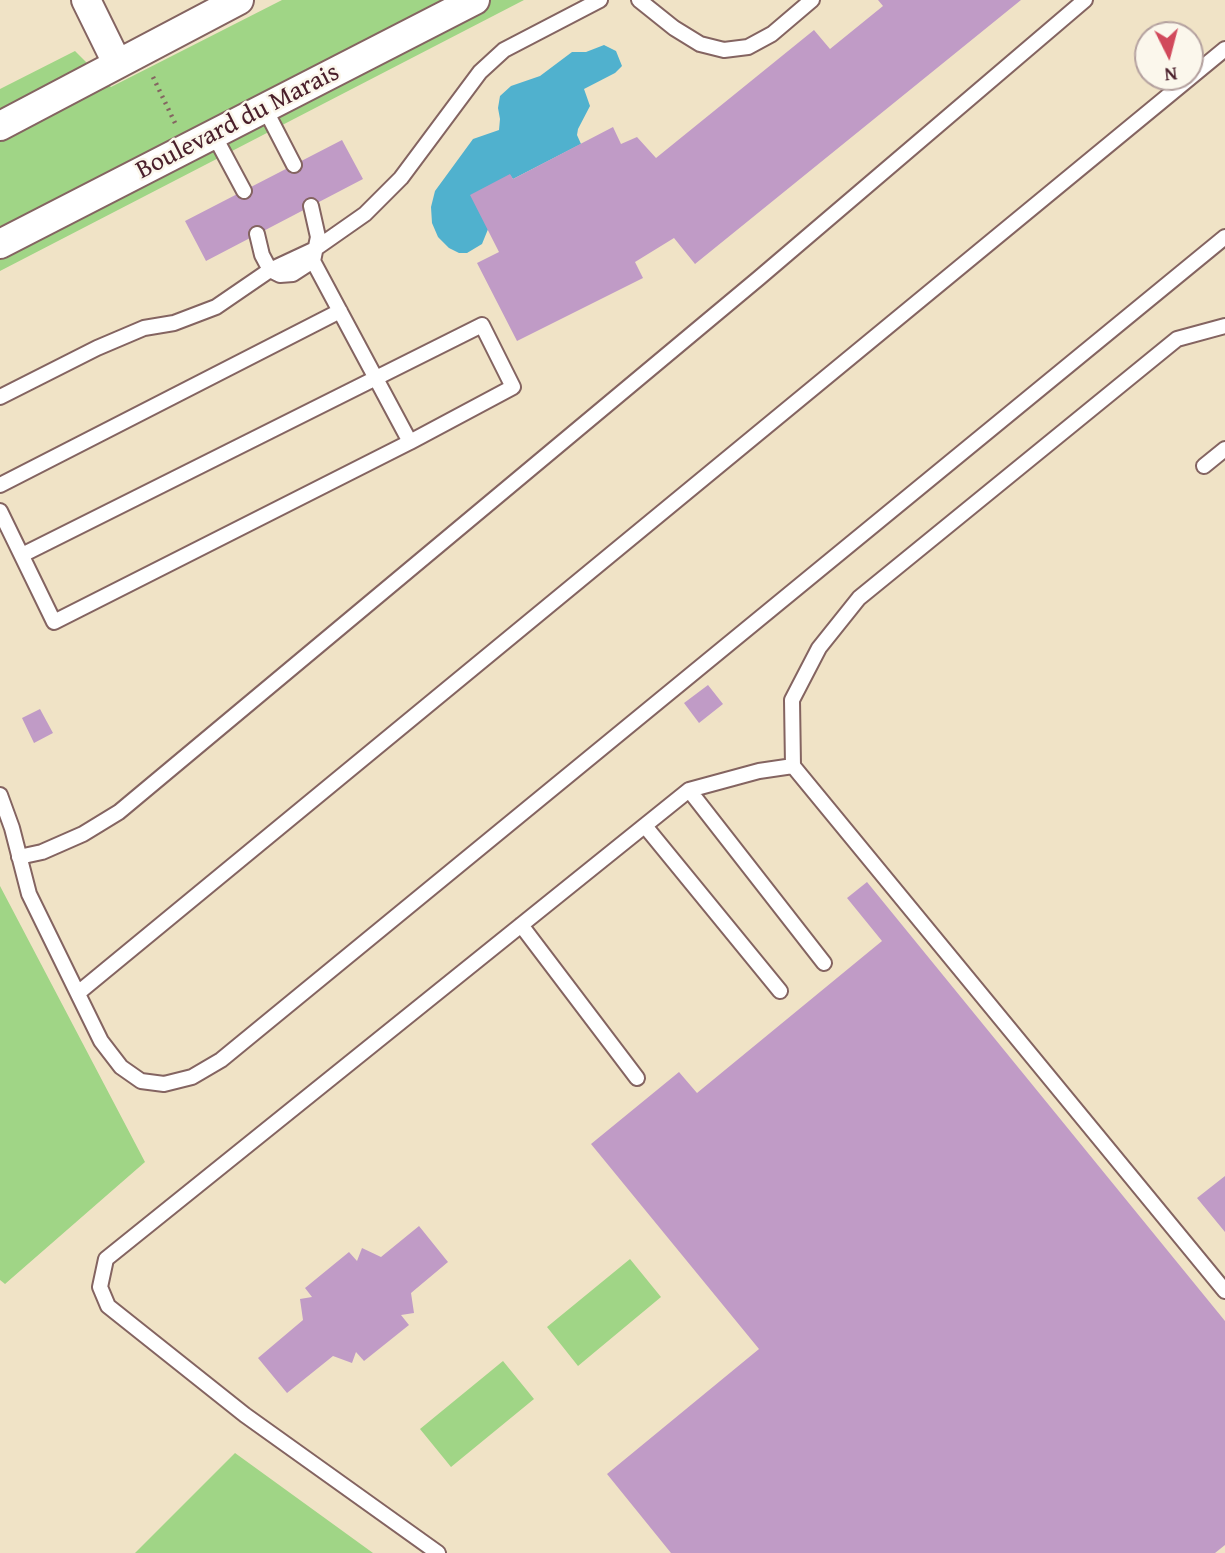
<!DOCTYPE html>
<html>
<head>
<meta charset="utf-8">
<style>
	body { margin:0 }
	#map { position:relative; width:1225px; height:1553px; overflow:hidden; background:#f0e3c6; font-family:"Gentium Book Plus",serif }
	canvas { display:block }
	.north { position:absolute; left:1134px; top:21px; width:70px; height:70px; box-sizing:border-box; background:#fbf7ec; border:2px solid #b4a19f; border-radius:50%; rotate:174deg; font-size:19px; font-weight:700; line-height:28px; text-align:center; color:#4a1f2b }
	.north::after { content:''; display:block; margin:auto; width:24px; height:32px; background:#d1495b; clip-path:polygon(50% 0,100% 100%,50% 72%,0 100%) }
</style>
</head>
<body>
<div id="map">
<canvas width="1225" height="1553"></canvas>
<div class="north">N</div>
</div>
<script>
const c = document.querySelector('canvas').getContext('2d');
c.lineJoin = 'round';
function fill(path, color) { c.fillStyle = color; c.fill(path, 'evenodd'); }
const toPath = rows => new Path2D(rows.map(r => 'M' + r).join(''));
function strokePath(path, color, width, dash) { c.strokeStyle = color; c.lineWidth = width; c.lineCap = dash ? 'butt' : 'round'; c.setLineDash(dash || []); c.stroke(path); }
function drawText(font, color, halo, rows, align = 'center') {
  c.font = font + ' "Gentium Book Plus",serif'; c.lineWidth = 5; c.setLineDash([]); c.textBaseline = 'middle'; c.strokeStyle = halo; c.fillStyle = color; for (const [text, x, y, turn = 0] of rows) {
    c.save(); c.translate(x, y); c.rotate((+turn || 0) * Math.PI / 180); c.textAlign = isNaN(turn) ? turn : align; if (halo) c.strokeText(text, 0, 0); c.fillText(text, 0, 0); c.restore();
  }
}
const green = toPath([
	[282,0,524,0,0,271,0,89,75,51,111,87],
	[0,886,145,1162,5,1284,0,1280],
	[630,1259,661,1297,578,1366,547,1327],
	[503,1361,534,1399,451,1467,420,1429],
	[235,1453,373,1553,135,1553]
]);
const water = toPath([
	[604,45,616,51,622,66,615,73,584,89,590,106,578,129,577,135,581,144,513,179,510,175,482,244,467,253,459,253,449,248,438,237,432,223,431,207,435,191,473,139,499,130,500,119,498,108,500,96,511,86,540,76,572,52,586,52]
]);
const building = toPath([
	[878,0,1021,0,695,264,674,238,635,262,643,278,517,341,477,263,499,252,470,195,510,174,513,179,613,127,621,144,637,137,656,158,814,30,830,49,883,6],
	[342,140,363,179,206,261,185,221],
	[708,685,723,704,699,723,684,703],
	[40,709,53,733,34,743,22,718],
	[867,882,1225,1321,1225,1545,1215,1553,671,1553,607,1474,759,1349,591,1144,679,1072,697,1093,882,941,847,898],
	[1225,1176,1225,1232,1197,1198],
	[419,1226,448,1262,411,1293,414,1313,401,1315,409,1325,364,1361,356,1352,352,1363,333,1356,287,1393,258,1358,303,1320,300,1299,312,1297,305,1288,349,1252,357,1261,362,1248,381,1257]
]);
const path = toPath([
	[153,77,175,123]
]);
const lane = toPath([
	[639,0,674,28,700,44,724,50,748,47,772,34,812,0],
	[265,109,294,165],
	[214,135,244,191],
	[257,234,262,255,270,270,280,275,293,274,313,261],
	[0,397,97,348,144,328,174,323,216,307,270,270,315,249,365,214,401,178,480,72,504,50,600,0],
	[1204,466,1225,449],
	[0,485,340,311],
	[0,511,54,622,410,442,313,261,318,237,311,206],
	[22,555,482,325,513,387,410,442],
	[793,766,792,700,819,648,859,598,1177,339,1225,326],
	[689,790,824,963],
	[0,795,12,828,29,894,101,1041,121,1067,141,1081,164,1084,192,1077,221,1060,1225,237],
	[645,826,780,991],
	[19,857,42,852,83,834,119,812,759,278,1085,0],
	[521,925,637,1078],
	[78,993,1225,49],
	[438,1553,245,1415,108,1306,100,1287,106,1259,689,790,759,771,793,766,1225,1291]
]);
const street = toPath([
	[86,0,117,63],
	[0,126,239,0],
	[0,244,475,0]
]);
const streetNames = [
	["Boulevard du Marais",238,122,-27]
];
fill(green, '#a0d586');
fill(water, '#50b1ce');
fill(building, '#c09bc6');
strokePath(lane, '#846461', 18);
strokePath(street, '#846461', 32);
strokePath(path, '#846461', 4.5, [2, 5]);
strokePath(lane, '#fff', 14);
strokePath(street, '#fff', 28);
drawText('26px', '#4a1f2b', '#fbf7ec', streetNames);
</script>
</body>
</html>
